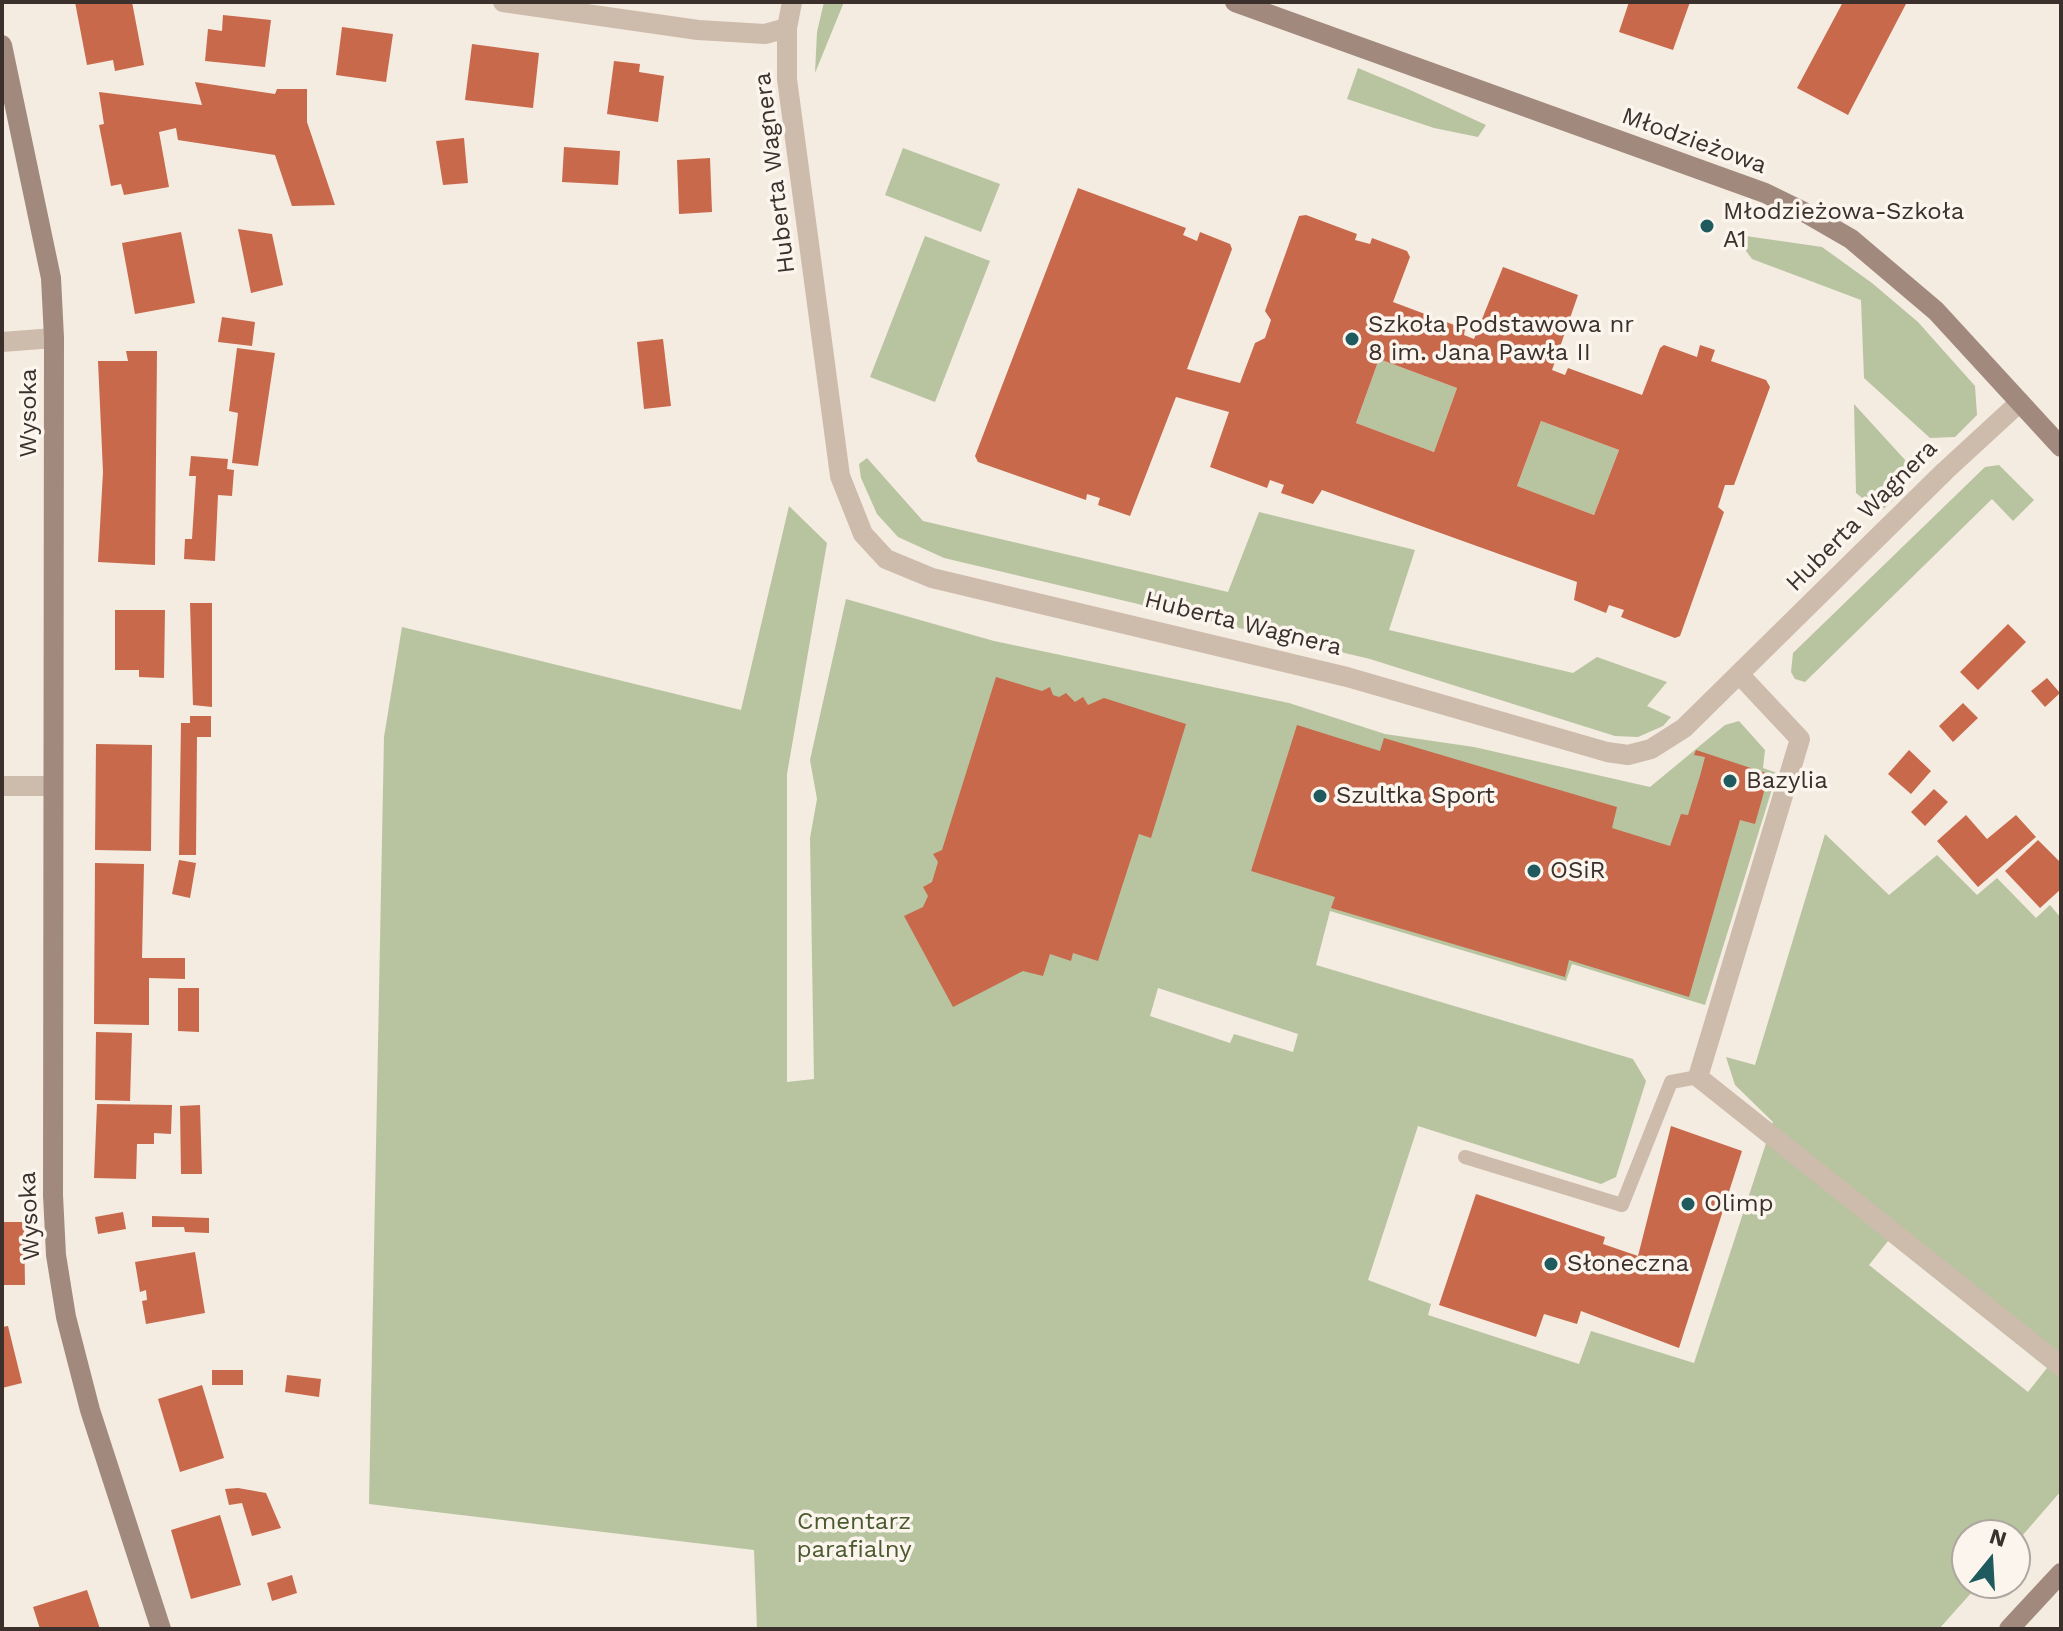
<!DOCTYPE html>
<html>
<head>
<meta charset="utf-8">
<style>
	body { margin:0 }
	#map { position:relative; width:2063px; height:1631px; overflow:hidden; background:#f4ebe1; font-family:"Work Sans",sans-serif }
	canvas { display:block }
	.frame { position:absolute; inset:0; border:4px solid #3b302b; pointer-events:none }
	.north { position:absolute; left:1951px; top:1519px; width:80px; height:80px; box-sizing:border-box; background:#fbf5ee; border:2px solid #aea6a0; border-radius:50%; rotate:18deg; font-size:22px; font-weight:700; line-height:32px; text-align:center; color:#3b302b }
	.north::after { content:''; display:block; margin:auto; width:28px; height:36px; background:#1f5a5e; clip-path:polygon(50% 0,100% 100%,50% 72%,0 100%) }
</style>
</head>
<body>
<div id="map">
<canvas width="2063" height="1631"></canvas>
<div class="frame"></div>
<div class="north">N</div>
</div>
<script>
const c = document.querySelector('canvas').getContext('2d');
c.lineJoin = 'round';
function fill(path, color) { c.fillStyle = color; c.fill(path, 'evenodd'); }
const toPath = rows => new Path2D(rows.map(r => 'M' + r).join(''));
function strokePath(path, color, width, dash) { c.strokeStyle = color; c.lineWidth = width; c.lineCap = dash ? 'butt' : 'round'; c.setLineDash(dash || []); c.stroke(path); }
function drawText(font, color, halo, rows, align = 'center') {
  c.font = font + ' "Work Sans",sans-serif'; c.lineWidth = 7; c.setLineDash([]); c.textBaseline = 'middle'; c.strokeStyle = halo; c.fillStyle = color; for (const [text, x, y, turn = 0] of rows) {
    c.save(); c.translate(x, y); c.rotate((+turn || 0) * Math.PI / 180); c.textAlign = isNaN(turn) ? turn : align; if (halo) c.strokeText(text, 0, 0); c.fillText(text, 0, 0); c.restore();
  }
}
const green = toPath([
	[824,2,844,2,815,73,817,32],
	[1358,68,1408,89,1486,125,1478,137,1434,128,1347,99],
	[903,148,1000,184,981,232,885,195],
	[925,236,990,261,935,402,870,377],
	[1746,236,1822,247,1872,283,1918,322,1975,386,1977,415,1955,437,1930,438,1864,378,1861,300,1752,259,1744,248],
	[1379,359,1457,388,1434,452,1356,423],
	[1854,404,1906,461,1906,482,1899,495,1880,512,1856,493],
	[1541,421,1619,450,1594,515,1517,486],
	[867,458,923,521,1228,592,1259,512,1415,550,1389,630,1573,673,1597,657,1667,682,1647,706,1671,717,1663,726,1638,737,1615,736,1370,659,944,558,898,537,877,514,861,478,859,464],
	[1999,465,2034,500,2013,521,1992,499,1805,682,1795,679,1791,672,1793,653,1985,467],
	[789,506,827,543,787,774,787,1082,814,1079,810,838,817,799,810,760,846,599,994,641,1289,703,1385,734,1474,747,1650,787,1725,725,1739,721,1765,750,1763,768,1777,773,1705,1005,1572,964,1566,981,1330,911,1316,965,1633,1059,1646,1081,1616,1177,1601,1184,1418,1126,1368,1280,1431,1304,1428,1315,1579,1364,1591,1331,1694,1363,1773,1122,1735,1085,1726,1057,1755,1065,1825,834,1889,895,1937,855,1977,895,1997,878,2036,918,2050,905,2061,918,2061,1491,2015,1544,2015,1535,1967,1535,1967,1583,1980,1583,1939,1629,757,1629,754,1550,369,1504,384,737,402,627,741,710],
	[1158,988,1298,1034,1293,1052,1234,1034,1230,1043,1150,1016],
	[1888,1241,2047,1368,2028,1392,1869,1265]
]);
const building = toPath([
	[75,2,132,2,144,65,115,71,113,60,87,65],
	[1629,2,1690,2,1673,50,1619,32],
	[1843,2,1907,2,1848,115,1797,88],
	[223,15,271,20,265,67,205,61,208,29,222,31],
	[342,27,393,34,386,82,336,75],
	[472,44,539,53,533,108,465,100],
	[614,61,640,64,639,72,664,76,658,122,607,114],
	[195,82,275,94,277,89,307,89,307,122,335,205,292,206,275,155,178,140,176,128,159,132,169,187,124,195,121,184,111,186,99,125,104,124,99,92,202,105],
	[464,138,468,183,443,185,436,141],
	[564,147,620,151,618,185,562,182],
	[710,158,712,212,679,214,677,160],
	[1078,188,1186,228,1183,235,1197,241,1200,232,1230,244,1232,249,1187,369,1240,383,1255,343,1265,338,1271,320,1265,311,1299,216,1306,215,1357,234,1355,240,1370,244,1372,238,1407,251,1410,257,1393,302,1465,329,1464,335,1474,339,1503,267,1578,295,1552,370,1565,375,1568,368,1642,395,1660,348,1664,345,1697,357,1700,345,1715,350,1711,361,1766,380,1770,387,1734,485,1725,485,1718,507,1724,512,1680,636,1675,638,1621,617,1624,610,1609,605,1606,613,1574,600,1577,582,1421,526,1322,490,1313,504,1281,493,1284,485,1270,480,1267,488,1210,467,1229,412,1176,397,1130,516,1098,505,1100,498,1087,494,1086,500,978,462,975,456],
	[1379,359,1457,388,1434,452,1356,423],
	[1541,421,1619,450,1594,515,1517,486],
	[238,229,272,234,283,285,251,293],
	[181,232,195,303,135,314,122,243],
	[222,317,255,322,252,346,218,342],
	[663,339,671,406,644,409,637,342],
	[237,348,275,353,258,466,232,463,238,413,229,411],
	[126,351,157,351,155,565,98,562,103,472,98,361,128,361],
	[191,456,228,459,227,469,234,470,232,496,218,495,215,561,184,559,185,539,192,539,196,476,189,476],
	[190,603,212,603,212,707,193,705],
	[115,610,165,610,164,678,139,677,139,670,115,670],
	[2008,624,2026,642,1978,690,1960,672],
	[996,677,1042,691,1050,687,1053,695,1059,697,1066,693,1075,702,1083,697,1088,705,1104,698,1186,724,1151,838,1139,834,1098,961,1073,953,1071,961,1050,954,1043,976,1023,971,953,1007,904,916,923,907,928,896,923,887,932,882,938,862,933,854,942,850],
	[2047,678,2060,693,2045,707,2031,691],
	[1963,703,1978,718,1953,742,1939,726],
	[190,716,211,716,211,737,197,737,196,855,179,855,181,723,190,723],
	[1297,725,1380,751,1384,738,1617,807,1612,828,1670,846,1681,814,1688,815,1700,776,1705,757,1694,755,1696,750,1769,774,1755,824,1740,820,1689,997,1569,960,1565,977,1331,908,1335,897,1251,871],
	[96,744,152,745,151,851,95,850],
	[1909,750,1931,771,1911,794,1888,774],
	[1934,789,1948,802,1925,826,1911,812],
	[1966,815,1987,839,2016,815,2036,837,1978,887,1937,841],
	[2038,840,2061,863,2061,889,2040,908,2005,871],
	[179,860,196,863,190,898,172,894],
	[95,863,144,864,142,958,185,958,185,979,149,978,149,1025,94,1024],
	[178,988,199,988,199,1032,178,1031],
	[96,1032,132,1033,130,1101,95,1100],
	[97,1104,172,1105,171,1134,154,1133,154,1144,137,1144,136,1179,94,1178],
	[200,1105,202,1174,181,1174,180,1106],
	[1671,1126,1742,1151,1679,1348,1581,1311,1577,1324,1544,1314,1536,1337,1439,1305,1476,1194,1605,1237,1603,1244,1638,1256],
	[123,1212,126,1229,98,1234,95,1217],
	[152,1216,209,1218,209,1233,185,1232,184,1227,152,1227],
	[2,1222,24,1222,25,1285,2,1285],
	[195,1252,205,1313,146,1324,142,1301,147,1300,146,1290,140,1292,135,1262],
	[8,1326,22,1383,2,1388,2,1327],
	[212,1370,243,1370,243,1385,212,1385],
	[287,1375,321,1379,319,1397,285,1392],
	[202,1385,224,1458,180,1472,158,1399],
	[238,1488,266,1493,281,1528,252,1536,242,1503,229,1505,225,1489],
	[220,1515,241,1585,191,1599,171,1530],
	[292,1575,297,1593,272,1601,267,1583],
	[87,1590,100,1629,40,1629,33,1607]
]);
const lane = toPath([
	[1465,1157,1622,1205,1671,1082,1698,1077]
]);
const street = toPath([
	[503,2,698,30,765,34,787,28],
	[792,2,787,28,787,79,840,476,863,534,886,559,932,578,1347,677,1607,752,1628,755,1651,749,1684,728,1945,471,2020,402],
	[2,342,54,338],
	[1739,674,1800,739,1698,1077,2061,1366],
	[2,786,53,786]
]);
const secondary = toPath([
	[1235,2,1765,193,1806,213,1851,239,1936,311,2061,447],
	[2,45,51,278,54,338,53,1195,56,1255,66,1317,90,1410,161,1629],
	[2009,1629,2061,1573]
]);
const markers = [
	[1707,226,8,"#1f5a5e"],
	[1352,339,8,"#1f5a5e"],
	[1730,781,8,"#1f5a5e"],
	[1320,796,8,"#1f5a5e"],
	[1534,871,8,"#1f5a5e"],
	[1688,1204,8,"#1f5a5e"],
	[1551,1264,8,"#1f5a5e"]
];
const streetNames = [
	["Młodzieżowa",1694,141,20],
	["Huberta Wagnera",775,173,-97],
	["Wysoka",29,413,-90],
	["Huberta Wagnera",1862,516,-45],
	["Huberta Wagnera",1243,624,14],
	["Wysoka",30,1216,-93]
];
const poiNames = [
	["Młodzieżowa-Szkoła",1723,212],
	["A1",1723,240],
	["Szkoła Podstawowa nr",1368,325],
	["8 im. Jana Pawła II",1368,353],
	["Bazylia",1746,781],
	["Szultka Sport",1336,796],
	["OSiR",1550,871],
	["Olimp",1704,1204],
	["Słoneczna",1567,1264]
];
const parkNames = [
	["Cmentarz",854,1522],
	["parafialny",854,1550]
];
fill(green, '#b8c4a0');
fill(building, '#c8694b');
strokePath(lane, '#cdbbac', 14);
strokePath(street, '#cdbbac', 20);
strokePath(secondary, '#a18a7d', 20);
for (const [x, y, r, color] of markers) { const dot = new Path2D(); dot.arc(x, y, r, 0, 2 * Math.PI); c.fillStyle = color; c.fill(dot); strokePath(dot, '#fbf5ee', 3); }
drawText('24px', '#3b302b', '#fbf5ee', streetNames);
drawText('24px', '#3b302b', '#fbf5ee', poiNames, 'left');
drawText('24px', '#4a5a2e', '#fbf5ee', parkNames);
</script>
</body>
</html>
